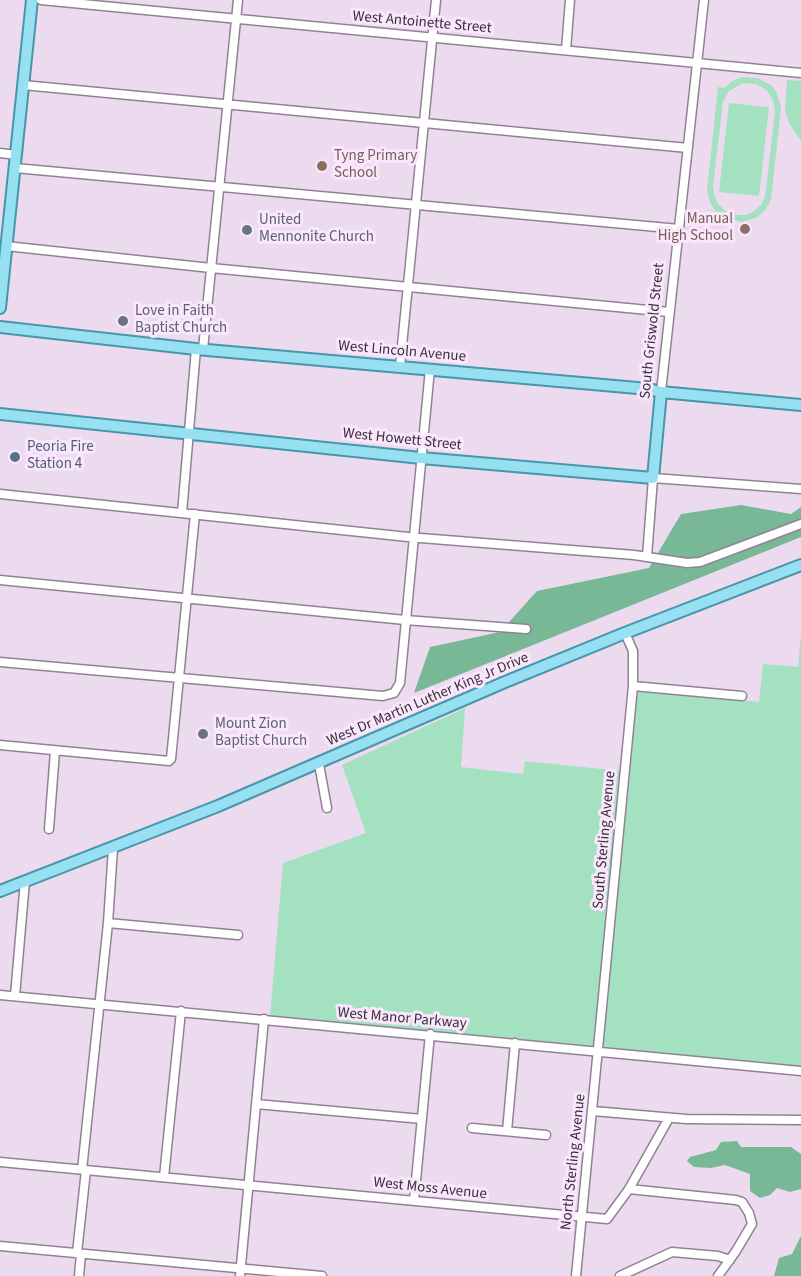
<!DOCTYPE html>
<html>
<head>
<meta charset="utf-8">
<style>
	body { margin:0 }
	canvas { display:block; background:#ecdaef }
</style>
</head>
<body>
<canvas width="801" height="1276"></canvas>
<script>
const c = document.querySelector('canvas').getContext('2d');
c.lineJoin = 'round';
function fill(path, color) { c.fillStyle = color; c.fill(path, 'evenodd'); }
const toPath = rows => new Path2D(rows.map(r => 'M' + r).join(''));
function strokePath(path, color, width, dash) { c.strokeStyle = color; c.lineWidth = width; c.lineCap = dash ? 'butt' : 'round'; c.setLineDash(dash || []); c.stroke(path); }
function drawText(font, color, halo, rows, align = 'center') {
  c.font = font + ' "Source Sans 3",sans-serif'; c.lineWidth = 6; c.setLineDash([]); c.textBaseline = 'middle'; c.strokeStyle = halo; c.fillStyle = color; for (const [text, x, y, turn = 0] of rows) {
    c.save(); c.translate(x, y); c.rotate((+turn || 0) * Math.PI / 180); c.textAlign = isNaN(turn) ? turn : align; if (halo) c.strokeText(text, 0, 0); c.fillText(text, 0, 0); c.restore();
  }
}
const green = toPath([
	[742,77,757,78,771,85,777,93,781,108,771,199,766,209,758,217,742,222,725,218,716,212,710,202,707,191,718,87,724,88,733,81],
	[743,83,756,84,766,90,773,100,775,112,765,197,761,205,754,211,746,215,737,215,728,213,718,204,714,195,713,186,723,102,729,91],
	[787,80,801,81,801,141,790,125,785,111],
	[729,103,769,107,759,196,719,192],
	[801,635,801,1066,270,1016,283,863,366,833,342,765,465,708,461,767,523,774,525,761,630,772,637,690,759,702,763,664,798,667]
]);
const forest = toPath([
	[741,505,791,514,801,507,801,537,414,693,430,647,500,632,537,591,649,568,681,514],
	[737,1141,741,1147,791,1147,801,1154,801,1189,790,1192,777,1188,770,1195,760,1198,750,1191,750,1174,725,1165,711,1168,694,1167,687,1161,690,1157,716,1150,721,1142],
	[801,1236,801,1276,774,1276,779,1258,792,1254]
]);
const minor = toPath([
	[41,0,801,73],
	[566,50,570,0],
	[23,85,688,148],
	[0,153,16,155],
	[15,168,679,229],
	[6,246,211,268,669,312],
	[203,349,238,0],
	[400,366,436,0],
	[661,392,704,0],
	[0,494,408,537,634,555,687,563,700,562,801,524],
	[182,513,196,349],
	[647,557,653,478,801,489],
	[0,580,405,620,526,629],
	[0,662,383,696,394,693,400,683,430,369],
	[633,686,742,696],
	[0,745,169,761,171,759,195,514],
	[319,764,327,808],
	[49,829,55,751],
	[108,923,238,935],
	[0,995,801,1071],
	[15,996,25,881],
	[256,1104,422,1119],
	[593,1111,686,1119,801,1120],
	[472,1128,546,1135],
	[507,1131,515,1043],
	[0,1162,607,1219,629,1189,669,1118],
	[82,1170,108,923,113,848],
	[164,1177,181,1011],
	[629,1189,736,1200,742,1202,749,1213,752,1224,736,1251,718,1276],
	[414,1201,430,1034],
	[0,1246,322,1276],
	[77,1253,86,1170],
	[79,1276,81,1254],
	[240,1276,264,1019],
	[576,1276,633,686,633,651,625,633],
	[620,1276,672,1252,718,1256,730,1260]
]);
const major = toPath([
	[0,308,32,0],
	[0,327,196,349,649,389,661,392,801,405],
	[0,414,421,458,653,478,661,392],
	[0,891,218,806,505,682,625,633,801,565]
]);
const markers = [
	[322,166,6,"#8d6e63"],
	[745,229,6,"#8d6e63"],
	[247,230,6,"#6b7280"],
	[123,321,6,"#6b7280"],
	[15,457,6,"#5c6f8a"],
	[203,734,6,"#6b7280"]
];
const streetNames = [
	["West Antoinette Street",422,23,5],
	["South Griswold Street",653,331,-84],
	["West Lincoln Avenue",402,352,5],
	["West Howett Street",402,440,6],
	["West Dr Martin Luther King Jr Drive",428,700,-23],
	["South Sterling Avenue",605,840,-85],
	["West Manor Parkway",402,1019,5],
	["North Sterling Avenue",574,1162,-84],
	["West Moss Avenue",430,1189,6]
];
const educationNames = [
	["Tyng Primary",334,157],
	["School",334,174],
	["Manual",733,220,"right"],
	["High School",733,237,"right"]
];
const worshipNames = [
	["United",259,221],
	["Mennonite Church",259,238],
	["Love in Faith",135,312],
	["Baptist Church",135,329],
	["Mount Zion",215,725],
	["Baptist Church",215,742]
];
const serviceNames = [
	["Peoria Fire",27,448],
	["Station 4",27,465]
];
fill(green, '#a3e1c0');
fill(forest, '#78b897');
strokePath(minor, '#928195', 11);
strokePath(major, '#4896aa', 14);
strokePath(minor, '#fff', 8);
strokePath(major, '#96e0f1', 10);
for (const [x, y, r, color] of markers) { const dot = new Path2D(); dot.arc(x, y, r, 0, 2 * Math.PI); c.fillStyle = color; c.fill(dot); strokePath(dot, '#fae7fd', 2); }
drawText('15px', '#383139', '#fae7fd', streetNames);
drawText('15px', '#785e54', '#fae7fd', educationNames, 'left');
drawText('15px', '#5b616d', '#fae7fd', worshipNames, 'left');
drawText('15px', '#4e5e75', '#fae7fd', serviceNames, 'left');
</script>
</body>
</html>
